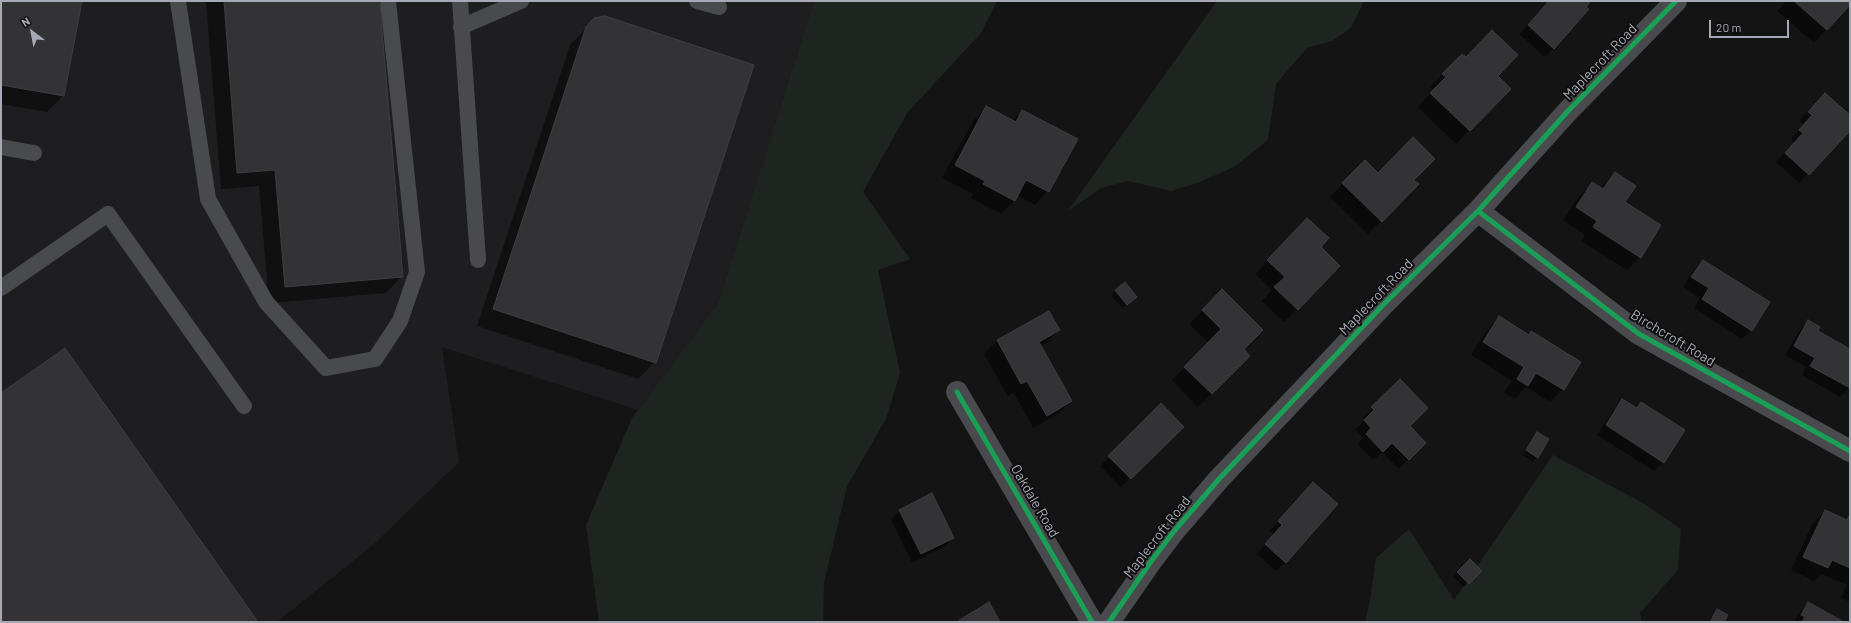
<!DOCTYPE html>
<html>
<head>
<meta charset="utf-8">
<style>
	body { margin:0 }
	#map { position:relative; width:1851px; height:623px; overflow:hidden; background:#141415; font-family:Barlow,sans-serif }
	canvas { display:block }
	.frame { position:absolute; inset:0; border:2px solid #a7a9b5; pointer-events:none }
	.north { position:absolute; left:12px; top:12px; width:40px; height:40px; -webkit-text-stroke:3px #0f0f10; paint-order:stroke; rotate:328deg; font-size:11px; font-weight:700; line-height:16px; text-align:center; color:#a7a9b5 }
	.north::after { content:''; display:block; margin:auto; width:14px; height:18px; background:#a7a9b5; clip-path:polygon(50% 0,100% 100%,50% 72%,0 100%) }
	.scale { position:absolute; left:1709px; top:20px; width:80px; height:18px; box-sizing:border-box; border:2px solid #a7a9b5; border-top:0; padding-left:5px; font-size:12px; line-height:14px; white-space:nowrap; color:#a7a9b5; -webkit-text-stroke:3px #0f0f10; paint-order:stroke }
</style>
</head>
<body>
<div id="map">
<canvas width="1851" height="623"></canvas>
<div class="frame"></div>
<div class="north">N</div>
<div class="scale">20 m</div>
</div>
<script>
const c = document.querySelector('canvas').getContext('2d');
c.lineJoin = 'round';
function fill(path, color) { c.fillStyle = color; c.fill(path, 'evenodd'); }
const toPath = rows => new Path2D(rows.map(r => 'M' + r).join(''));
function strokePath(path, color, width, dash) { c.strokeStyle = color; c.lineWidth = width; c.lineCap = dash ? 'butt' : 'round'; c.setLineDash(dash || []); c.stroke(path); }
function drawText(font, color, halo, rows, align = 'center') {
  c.font = font + ' Barlow,sans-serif'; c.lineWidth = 4; c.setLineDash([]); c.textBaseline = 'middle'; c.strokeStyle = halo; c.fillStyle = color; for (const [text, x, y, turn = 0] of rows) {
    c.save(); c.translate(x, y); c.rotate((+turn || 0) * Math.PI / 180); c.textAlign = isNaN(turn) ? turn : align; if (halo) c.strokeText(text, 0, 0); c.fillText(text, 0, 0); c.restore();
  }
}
const built = toPath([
	[1,1,814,1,718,303,638,410,442,347,459,462,373,545,277,622,1,622]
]);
const green = toPath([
	[814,1,997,1,981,33,907,113,863,192,910,259,878,270,900,373,886,419,847,486,824,583,823,622,599,622,586,525,632,418,718,303],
	[1217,1,1364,1,1351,28,1332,41,1307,48,1276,84,1268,140,1234,167,1200,182,1171,191,1128,181,1101,188,1068,211],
	[1553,455,1643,503,1681,529,1678,570,1640,613,1642,622,1365,622,1370,600,1376,558,1409,529,1454,600]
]);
const shadow = toPath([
	[1,1,81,1,63,96,47,112,1,104],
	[206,1,376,1,402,276,386,293,269,303,259,186,221,189],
	[1549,1,1590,1,1554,48,1545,57,1519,34],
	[1786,1,1850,1,1850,3,1814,43,1777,11],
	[595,19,655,362,638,379,477,326,570,45],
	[1462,55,1497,76,1510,89,1456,144,1418,107,1433,90,1430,87],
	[1816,103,1850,117,1850,129,1799,183,1776,162,1795,143,1791,139,1803,125,1799,121],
	[986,108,1012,121,1022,111,1048,191,1035,205,1017,195,1014,201,1001,214,971,198,973,194,942,178,973,121],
	[1365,161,1378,174,1413,180,1418,184,1368,234,1330,197],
	[1615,173,1624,202,1660,225,1640,257,1627,270,1581,241,1585,235,1563,220,1579,196,1592,183,1600,188],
	[1294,232,1319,247,1339,266,1284,322,1262,301,1272,290,1255,274],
	[1703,261,1751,330,1742,339,1694,308,1700,298,1683,287,1694,270],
	[1124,283,1131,301,1122,308,1111,295],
	[1222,291,1242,349,1249,356,1198,407,1172,380,1209,343,1189,324],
	[1049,312,1059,330,1046,343,1040,346,1071,401,1058,414,1033,428,1014,393,1008,396,984,354,997,341],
	[1499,317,1528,335,1531,332,1563,389,1550,402,1526,387,1514,399,1504,393,1512,381,1471,355,1486,331],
	[1808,322,1816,331,1850,351,1850,387,1840,397,1802,375,1806,367,1785,355,1799,331],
	[1400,381,1409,426,1425,443,1399,469,1382,452,1374,460,1357,444,1363,438,1355,430,1365,420,1363,417],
	[1623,400,1636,409,1641,403,1663,462,1654,471,1597,435,1613,410],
	[1161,405,1183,427,1121,487,1100,466],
	[1537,433,1537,457,1533,461,1522,455],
	[1304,492,1285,562,1276,571,1257,554,1274,534,1270,531],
	[900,510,953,538,944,547,912,563,891,520],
	[1825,511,1846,520,1850,517,1850,602,1841,598,1847,585,1821,574,1814,581,1791,570,1812,524],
	[1470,560,1480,571,1464,587,1453,577],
	[1808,604,1842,622,1794,622,1799,613],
	[1717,610,1723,622,1709,622,1713,615]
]);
const building = toPath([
	[1,1,82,1,64,96,1,85,1,1],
	[224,1,378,1,380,6,403,277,285,287,275,170,237,173,224,1],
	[1549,1,1591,1,1586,7,1589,9,1554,49,1528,25,1549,1],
	[1794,1,1850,1,1850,5,1827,30,1794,1],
	[605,16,754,65,656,363,493,309,586,27,594,18,605,16],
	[1492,30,1518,55,1498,76,1511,89,1470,131,1430,93,1446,77,1442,74,1462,54,1466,57,1492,30],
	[1825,93,1850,115,1850,131,1809,175,1785,153,1803,133,1799,130,1812,115,1808,112,1825,93],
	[986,106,1016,122,1022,110,1078,139,1049,192,1026,180,1015,201,983,184,985,181,955,165,986,106],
	[1413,137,1435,159,1414,180,1419,184,1382,222,1342,183,1365,160,1378,173,1413,137],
	[1615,172,1636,186,1625,202,1661,225,1641,258,1593,227,1597,221,1576,207,1592,182,1603,189,1615,172],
	[1307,218,1329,238,1321,247,1340,266,1298,310,1274,287,1285,277,1267,260,1307,218],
	[1703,260,1770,302,1752,331,1702,299,1709,288,1691,277,1703,260],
	[1125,282,1137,297,1127,305,1115,290,1125,282],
	[1222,289,1263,330,1244,349,1250,356,1212,394,1184,367,1221,329,1202,310,1222,289],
	[1049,311,1060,330,1039,342,1072,401,1047,416,1027,381,1021,384,997,340,1049,311],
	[1499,316,1529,335,1531,331,1581,362,1564,390,1536,373,1528,386,1517,379,1524,367,1483,342,1499,316],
	[1808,320,1820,327,1818,331,1850,349,1850,388,1810,366,1815,358,1794,346,1808,320],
	[65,348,258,622,1,622,1,393,65,348],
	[1400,379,1428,408,1410,426,1426,443,1409,460,1392,443,1383,452,1366,434,1371,428,1364,420,1374,410,1371,407,1400,379],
	[1622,399,1637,408,1641,402,1685,430,1664,463,1606,425,1622,399],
	[1161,403,1184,427,1131,479,1108,456,1161,403],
	[1537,432,1549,439,1538,458,1526,450,1537,432],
	[1313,482,1338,504,1286,563,1265,544,1282,525,1278,521,1313,482],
	[932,493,954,538,921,554,899,510,932,493],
	[1825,510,1847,520,1849,516,1850,516,1850,568,1832,560,1828,568,1803,557,1825,510],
	[1470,559,1482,571,1469,584,1457,572,1470,559],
	[989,602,1000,622,959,622,958,621,989,602],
	[1808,602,1844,622,1802,622,1805,617,1801,615,1808,602],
	[1717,609,1728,615,1724,622,1710,622,1717,609]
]);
const lane = toPath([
	[178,1,208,199,266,302,326,368,375,359,400,321,417,272,388,1],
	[460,1,478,260],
	[697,1,719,7],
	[461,27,521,1],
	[1,147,34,153],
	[1,288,108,214,244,406]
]);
const street = toPath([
	[1478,211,1639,334,1850,451],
	[957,392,1092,622],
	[1109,622,1152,560,1175,530,1219,479,1383,305,1478,211,1568,111,1676,1]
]);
const cycleway = toPath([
	[1478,211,1639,334,1850,451],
	[957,392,1092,622],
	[1109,622,1152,560,1175,530,1219,479,1383,305,1478,211,1568,111,1676,1]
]);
const streetNames = [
	["Maplecroft Road",1600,62,-46],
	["Maplecroft Road",1376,297,-46],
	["Birchcroft Road",1673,338,31],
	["Oakdale Road",1035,501,60],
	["Maplecroft Road",1157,537,-52]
];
fill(built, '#1e1e20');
fill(green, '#1e2520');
fill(shadow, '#0007');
fill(building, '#333336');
strokePath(building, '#3d3e41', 1);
strokePath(lane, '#494a4d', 16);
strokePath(street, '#494a4d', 22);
strokePath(cycleway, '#1a9f57', 5);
drawText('14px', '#a7a9b5', '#0f0f10', streetNames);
</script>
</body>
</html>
